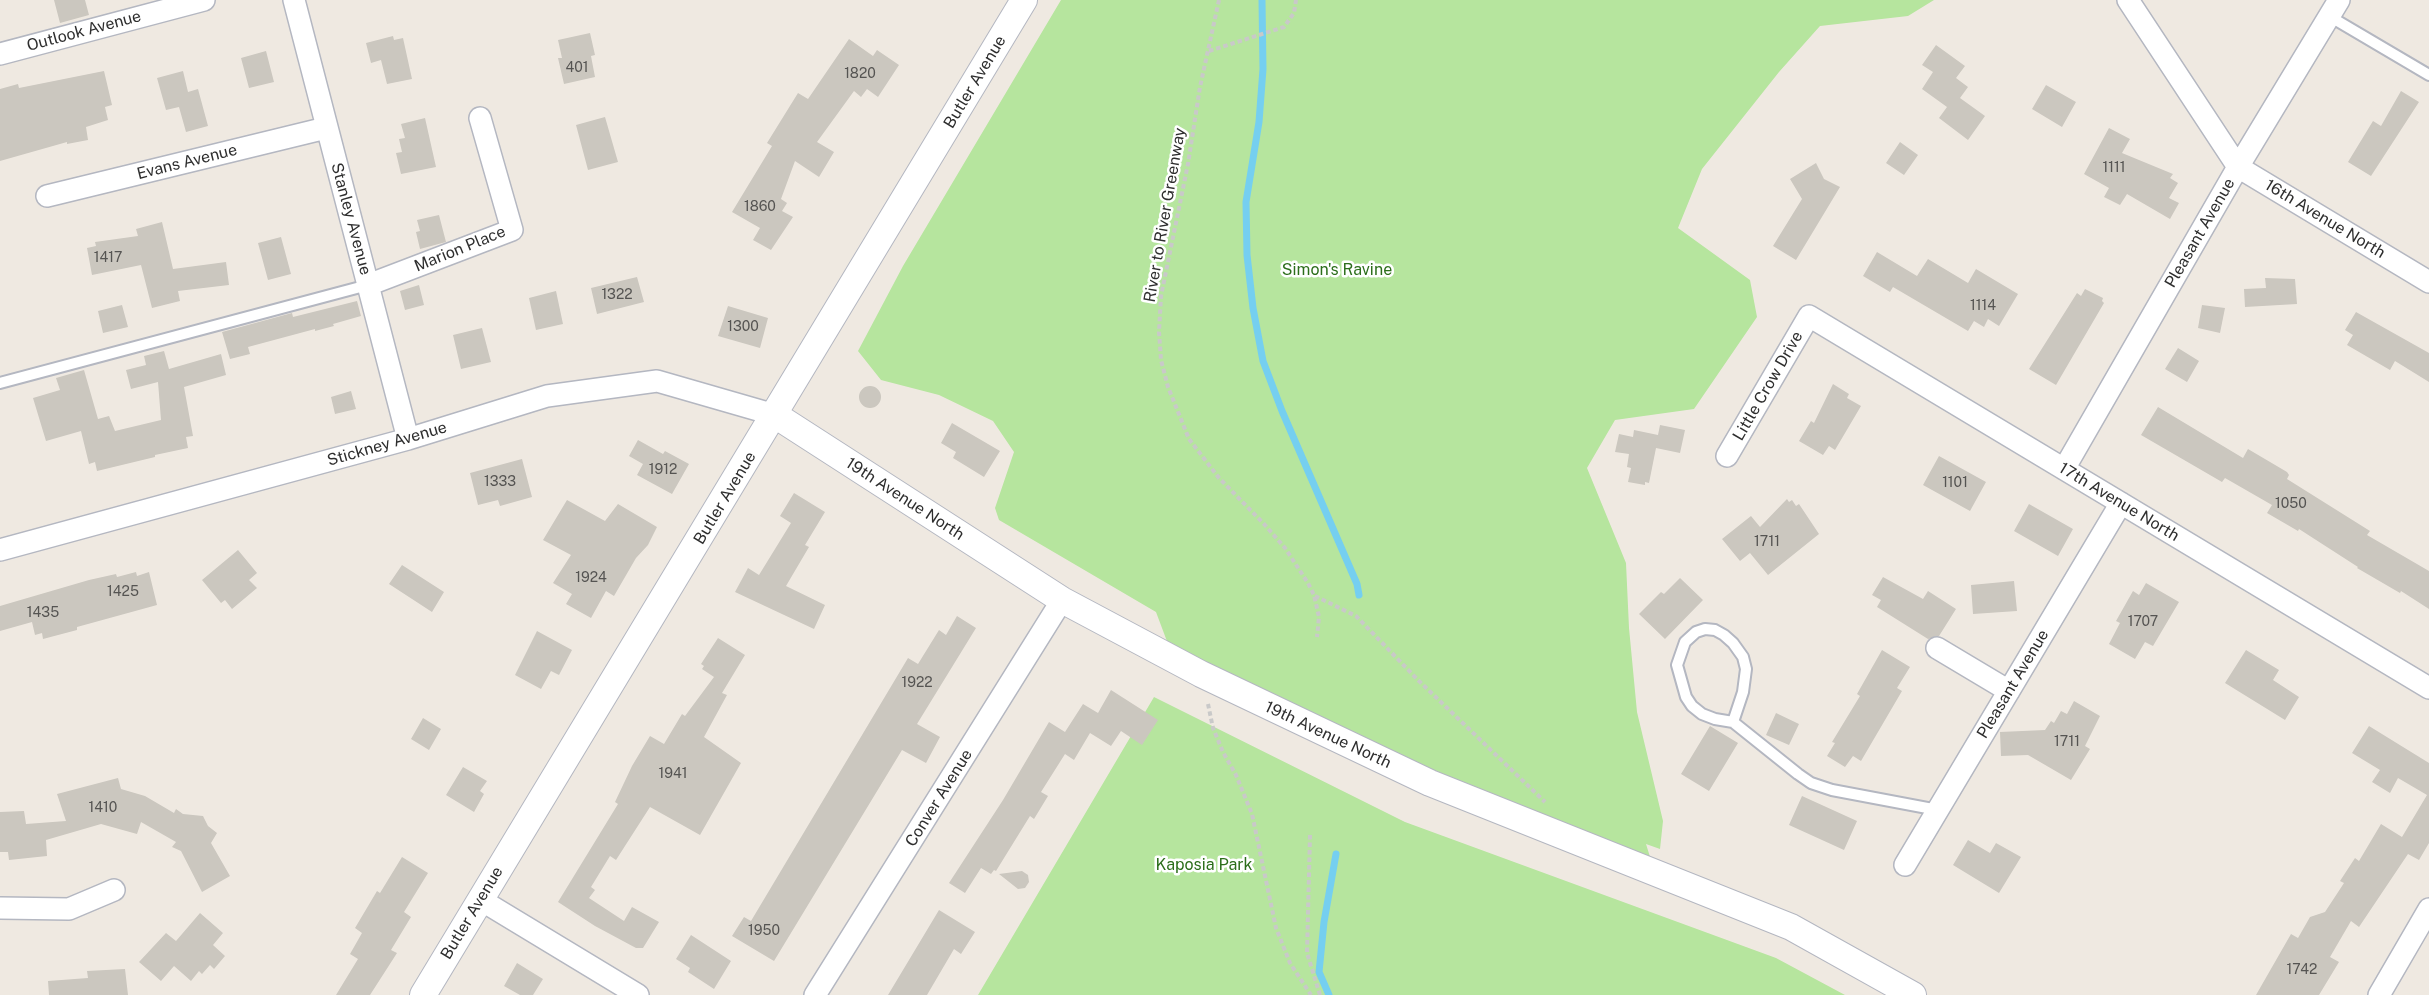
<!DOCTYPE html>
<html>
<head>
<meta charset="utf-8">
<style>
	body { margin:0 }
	canvas { display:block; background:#efe9e1 }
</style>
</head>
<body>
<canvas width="2429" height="995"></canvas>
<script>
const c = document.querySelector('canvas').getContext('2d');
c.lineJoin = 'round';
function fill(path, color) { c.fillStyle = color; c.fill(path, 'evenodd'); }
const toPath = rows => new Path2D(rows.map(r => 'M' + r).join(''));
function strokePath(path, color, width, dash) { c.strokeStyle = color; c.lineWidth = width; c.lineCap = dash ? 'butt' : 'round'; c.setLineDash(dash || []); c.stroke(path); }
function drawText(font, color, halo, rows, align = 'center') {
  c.font = font + ' "Public Sans",sans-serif'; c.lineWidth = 5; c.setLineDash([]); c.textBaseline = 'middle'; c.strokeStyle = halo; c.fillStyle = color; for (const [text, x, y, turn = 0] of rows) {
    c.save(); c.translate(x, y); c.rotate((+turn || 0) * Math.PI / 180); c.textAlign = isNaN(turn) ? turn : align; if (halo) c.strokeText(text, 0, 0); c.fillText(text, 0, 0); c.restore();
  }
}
const green = toPath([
	[1061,0,1934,0,1908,16,1820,26,1779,72,1702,169,1678,228,1750,280,1757,317,1694,409,1615,420,1587,468,1626,563,1629,628,1637,712,1663,821,1660,849,1646,844,1655,873,1174,660,1156,612,999,520,995,508,1014,452,993,421,939,395,881,380,858,351,903,266],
	[1154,697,1405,822,1776,958,1845,995,978,995]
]);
const stream = toPath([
	[1262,0,1263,69,1259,122,1246,202,1247,255,1253,308,1263,361,1282,411,1357,584,1359,595],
	[1329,995,1319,972,1324,922,1336,854]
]);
const building = toPath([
	[54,0,85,0,89,15,60,23],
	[590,33,595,55,591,56,595,77,564,84,558,58,562,58,558,40],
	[393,36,394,40,403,38,412,79,387,84,381,60,371,63,366,43],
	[849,39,873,56,877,50,899,65,878,97,867,89,861,97,854,91,817,142,834,152,819,177,795,161,781,199,787,203,782,211,793,217,771,250,753,240,760,228,732,212,772,146,767,143,798,93,808,99],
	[1936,45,1965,66,1956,78,1968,87,1960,98,1985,116,1968,140,1939,118,1947,107,1922,89,1933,72,1922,65],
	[266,51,274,82,249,88,241,58],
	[104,71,112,105,105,107,108,120,86,127,88,140,67,144,67,142,0,161,0,89,18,84,19,88],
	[183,71,188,92,198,89,208,126,186,132,179,107,166,110,157,78],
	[2046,85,2076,102,2062,127,2032,109],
	[2401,91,2419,102,2371,176,2348,162,2373,121,2381,126],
	[605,117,618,162,588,170,576,125],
	[425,118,436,167,401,174,396,153,402,152,399,139,405,138,401,124],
	[2109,128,2130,139,2122,153,2173,174,2170,178,2178,183,2169,198,2179,203,2170,219,2127,194,2120,205,2104,197,2109,188,2084,174],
	[1900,142,1918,155,1904,175,1886,163],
	[1816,163,1824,179,1840,187,1796,260,1773,246,1802,199,1790,179],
	[439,215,446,242,420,249,416,232,420,231,417,220],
	[162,222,173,269,226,262,229,285,178,291,180,301,152,308,141,265,92,275,87,248,96,246,95,242,138,236,136,229],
	[281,237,291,274,268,280,258,243],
	[1877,252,1917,276,1928,259,1968,283,1976,269,2018,294,1999,326,1988,319,1984,327,1974,321,1968,331,1893,287,1890,292,1863,276],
	[637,277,644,302,597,314,591,288],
	[2265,278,2295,279,2297,304,2245,307,2244,289,2266,288],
	[419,285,424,305,405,310,400,291],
	[2085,289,2103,298,2102,301,2104,303,2056,385,2029,369,2077,293,2081,296],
	[556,291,563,324,536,330,529,298],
	[357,301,361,316,333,324,334,326,315,331,315,329,248,347,250,354,230,359,222,332,292,313,293,317],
	[122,305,128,327,103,333,98,311],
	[2202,305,2225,308,2220,333,2198,328],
	[728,306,768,318,760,348,718,336],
	[2356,312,2429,353,2429,382,2395,361,2390,370,2347,345,2353,335,2345,330],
	[482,328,491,362,461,369,453,335],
	[2178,348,2199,361,2187,382,2165,369],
	[164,351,169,369,221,354,226,375,184,387,193,436,186,437,188,448,155,455,155,457,97,471,95,462,89,464,81,431,46,441,33,398,60,390,56,378,84,370,98,419,109,416,115,431,161,420,158,382,131,389,126,370,146,365,144,356],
	[1833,384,1849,394,1847,398,1861,406,1835,450,1829,446,1823,455,1799,441,1811,421,1814,423],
	'859 397a11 11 0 1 1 22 0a11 11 0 1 1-22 0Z',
	[351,391,356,409,335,414,331,397],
	[2158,407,2243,458,2248,449,2287,472,2289,475,2287,479,2370,531,2367,535,2429,571,2429,609,2401,591,2400,593,2357,568,2358,567,2299,529,2298,531,2267,513,2272,505,2225,478,2222,482,2141,435],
	[952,423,1000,451,984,477,953,458,956,452,941,443],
	[1660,425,1685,430,1680,453,1656,448,1649,483,1645,482,1645,485,1628,482,1631,468,1627,467,1629,454,1615,452,1619,434,1633,437,1634,430,1658,435],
	[638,440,663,454,665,451,689,464,672,494,637,475,643,464,629,456],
	[1939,456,1986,482,1970,511,1923,485],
	[522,459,532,497,500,506,498,500,478,505,470,473],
	[794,493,825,512,805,545,809,547,786,586,825,605,814,629,735,592,748,568,759,575,791,523,780,516],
	[1787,499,1789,502,1792,500,1796,506,1799,504,1819,534,1768,575,1750,553,1740,561,1722,539,1751,516,1760,527],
	[567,500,605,521,618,504,657,527,648,545,636,558,614,596,606,591,591,618,566,604,572,594,553,583,571,555,543,540],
	[2029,504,2073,529,2058,556,2014,531],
	[238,550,257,573,249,580,257,588,232,609,225,600,221,603,202,580],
	[402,565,444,592,432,612,389,584],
	[136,572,137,576,149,572,157,605,77,627,77,630,43,639,42,633,35,635,32,622,0,631,0,606,89,580,116,574,117,577],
	[1883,577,1923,599,1928,591,1956,609,1939,636,1928,639,1877,607,1881,600,1872,595],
	[1680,578,1703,600,1665,639,1639,614,1661,592,1664,594],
	[2014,581,2017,611,1973,614,1971,585],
	[2146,583,2179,602,2153,646,2145,642,2135,659,2109,644,2120,623,2116,621,2133,591,2139,595],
	[957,616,976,628,917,724,940,737,926,763,902,750,774,961,732,936,744,917,751,921,908,658,918,664,939,630,946,635],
	[537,631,572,650,559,675,551,671,541,689,515,675],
	[718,638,745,655,722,693,727,695,704,737,741,763,700,835,650,807,616,860,610,856,591,887,595,890,589,898,624,921,632,907,659,922,643,948,636,948,595,926,558,902,618,804,615,802,632,766,650,736,664,744,682,714,685,716,714,677,702,669,704,666,701,664],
	[1882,650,1910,667,1897,688,1902,691,1861,761,1853,756,1845,767,1827,756,1835,743,1832,742,1860,696,1857,694],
	[2246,650,2279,670,2273,680,2299,697,2285,720,2225,683],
	[1111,690,1158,720,1142,745,1121,731,1111,746,1090,733,1074,760,1065,754,1041,792,1048,796,1034,819,1030,816,996,871,994,870,991,874,981,868,965,893,949,883,1003,800,1049,722,1065,732,1083,704,1098,713],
	[2074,701,2100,716,2085,746,2090,749,2071,780,2028,755,2001,756,2000,732,2045,730,2051,721,2054,723,2061,711,2067,714],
	[1776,713,1799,724,1789,745,1766,735],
	[423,718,441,729,429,750,411,739],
	[1710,726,1738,743,1709,791,1681,774],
	[2369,726,2429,763,2429,843,2419,860,2408,854,2359,927,2351,921,2330,957,2339,962,2319,995,2256,995,2291,934,2298,938,2310,917,2325,912,2344,883,2340,881,2355,858,2359,861,2381,824,2402,837,2427,795,2398,778,2390,793,2372,782,2380,770,2352,753],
	[463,767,487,781,480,791,484,794,474,812,446,795],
	[118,778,121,789,145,796,174,813,176,809,183,814,203,816,208,826,217,833,211,843,230,876,202,892,181,851,172,847,176,842,141,822,137,834,101,824,46,840,47,856,9,860,8,852,0,852,0,812,24,811,26,824,66,821,57,794],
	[1802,796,1857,821,1844,850,1789,825],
	[1968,840,1990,853,1996,843,2021,857,1999,893,1953,865],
	[402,857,428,873,404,912,411,917,391,950,397,953,370,995,336,995,358,959,350,954,362,933,355,928,377,891,380,893],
	[1022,871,1028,875,1029,882,1025,888,1018,889,999,874],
	[939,910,975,932,961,954,954,949,927,995,888,995],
	[200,913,223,933,213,945,225,956,214,969,210,965,202,974,199,971,191,981,174,966,161,981,139,962,166,933,176,941],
	[691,935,731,961,714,989,688,972,690,968,676,959],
	[517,963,543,979,533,995,520,995,504,986],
	[125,969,128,995,49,995,48,981,88,978,87,971]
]);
const path = toPath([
	[1219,0,1200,87,1188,164,1161,296,1159,332,1161,360,1168,387,1189,439,1219,478,1265,525,1285,548,1308,583,1314,595,1319,617,1317,637],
	[1209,51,1284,27,1294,13,1296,0],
	[1315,596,1356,616,1419,681,1545,802],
	[1208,704,1213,728,1223,752,1236,775,1252,814,1276,928,1290,963,1311,995],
	[1310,835,1307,953,1320,995]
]);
const service = toPath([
	[2329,16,2429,75],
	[0,383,368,285],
	[1733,722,1715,719,1702,714,1692,706,1686,697,1677,665,1685,642,1696,632,1705,629,1715,630,1724,635,1733,643,1743,657,1746,669,1743,692,1733,722,1798,774,1811,783,1832,790,1938,810]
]);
const minor = toPath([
	[294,0,408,439],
	[2128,0,2238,167,2429,282],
	[0,54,204,0],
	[47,196,326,128],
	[368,285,512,230,480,118],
	[1727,456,1809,316,2429,688],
	[2064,469,2238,167,2339,0],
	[0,550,408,439,547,396,657,381,775,415],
	[1937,648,2009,691],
	[1905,865,2121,503],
	[481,900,638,995],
	[0,908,69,909,114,890],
	[815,995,1062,600],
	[2379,995,2429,909]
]);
const tertiary = toPath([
	[775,415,1062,600,1201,674,1430,783,1791,927,1913,995],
	[423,995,1024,0]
]);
const numberNames = [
	["401",577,68],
	["1820",860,74],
	["1111",2114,168],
	["1860",760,207],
	["1417",108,258],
	["1322",617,295],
	["1114",1983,306],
	["1300",743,327],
	["1912",663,470],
	["1333",500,482],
	["1101",1955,483],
	["1050",2291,504],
	["1711",1767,542],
	["1924",591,578],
	["1425",123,592],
	["1435",43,613],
	["1707",2143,622],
	["1922",917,683],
	["1711",2067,742],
	["1941",673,774],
	["1410",103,808],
	["1950",764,931],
	["1742",2302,970]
];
const streetNames = [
	["Outlook Avenue",84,31,-15],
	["Butler Avenue",975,82,-59],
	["Evans Avenue",187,162,-14],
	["River to River Greenway",1165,215,-80],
	["Stanley Avenue",351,219,75],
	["16th Avenue North",2325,219,31],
	["Pleasant Avenue",2200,233,-60],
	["Marion Place",460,249,-22],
	["Little Crow Drive",1768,386,-60],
	["Stickney Avenue",387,444,-16],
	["Butler Avenue",725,498,-59],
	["19th Avenue North",905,499,33],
	["17th Avenue North",2119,502,31],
	["Pleasant Avenue",2013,684,-59],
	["19th Avenue North",1328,735,25],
	["Conver Avenue",939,798,-58],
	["Butler Avenue",472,913,-59]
];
const parkNames = [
	["Simon's Ravine",1337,270],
	["Kaposia Park",1204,865]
];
fill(green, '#b6e59e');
strokePath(stream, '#75cff0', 7);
fill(building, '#cbc7bf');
strokePath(service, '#b4b7c1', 14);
strokePath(minor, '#b4b7c1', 24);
strokePath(tertiary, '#b4b7c1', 28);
strokePath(path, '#c9c9c9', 4, [4.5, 3]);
strokePath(service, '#fff', 10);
strokePath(minor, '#fff', 21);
strokePath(tertiary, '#fff', 26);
drawText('14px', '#555452', null, numberNames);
drawText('16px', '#2e2e2e', '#fff', streetNames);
drawText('16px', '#2c6e1b', '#fff', parkNames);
</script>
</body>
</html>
